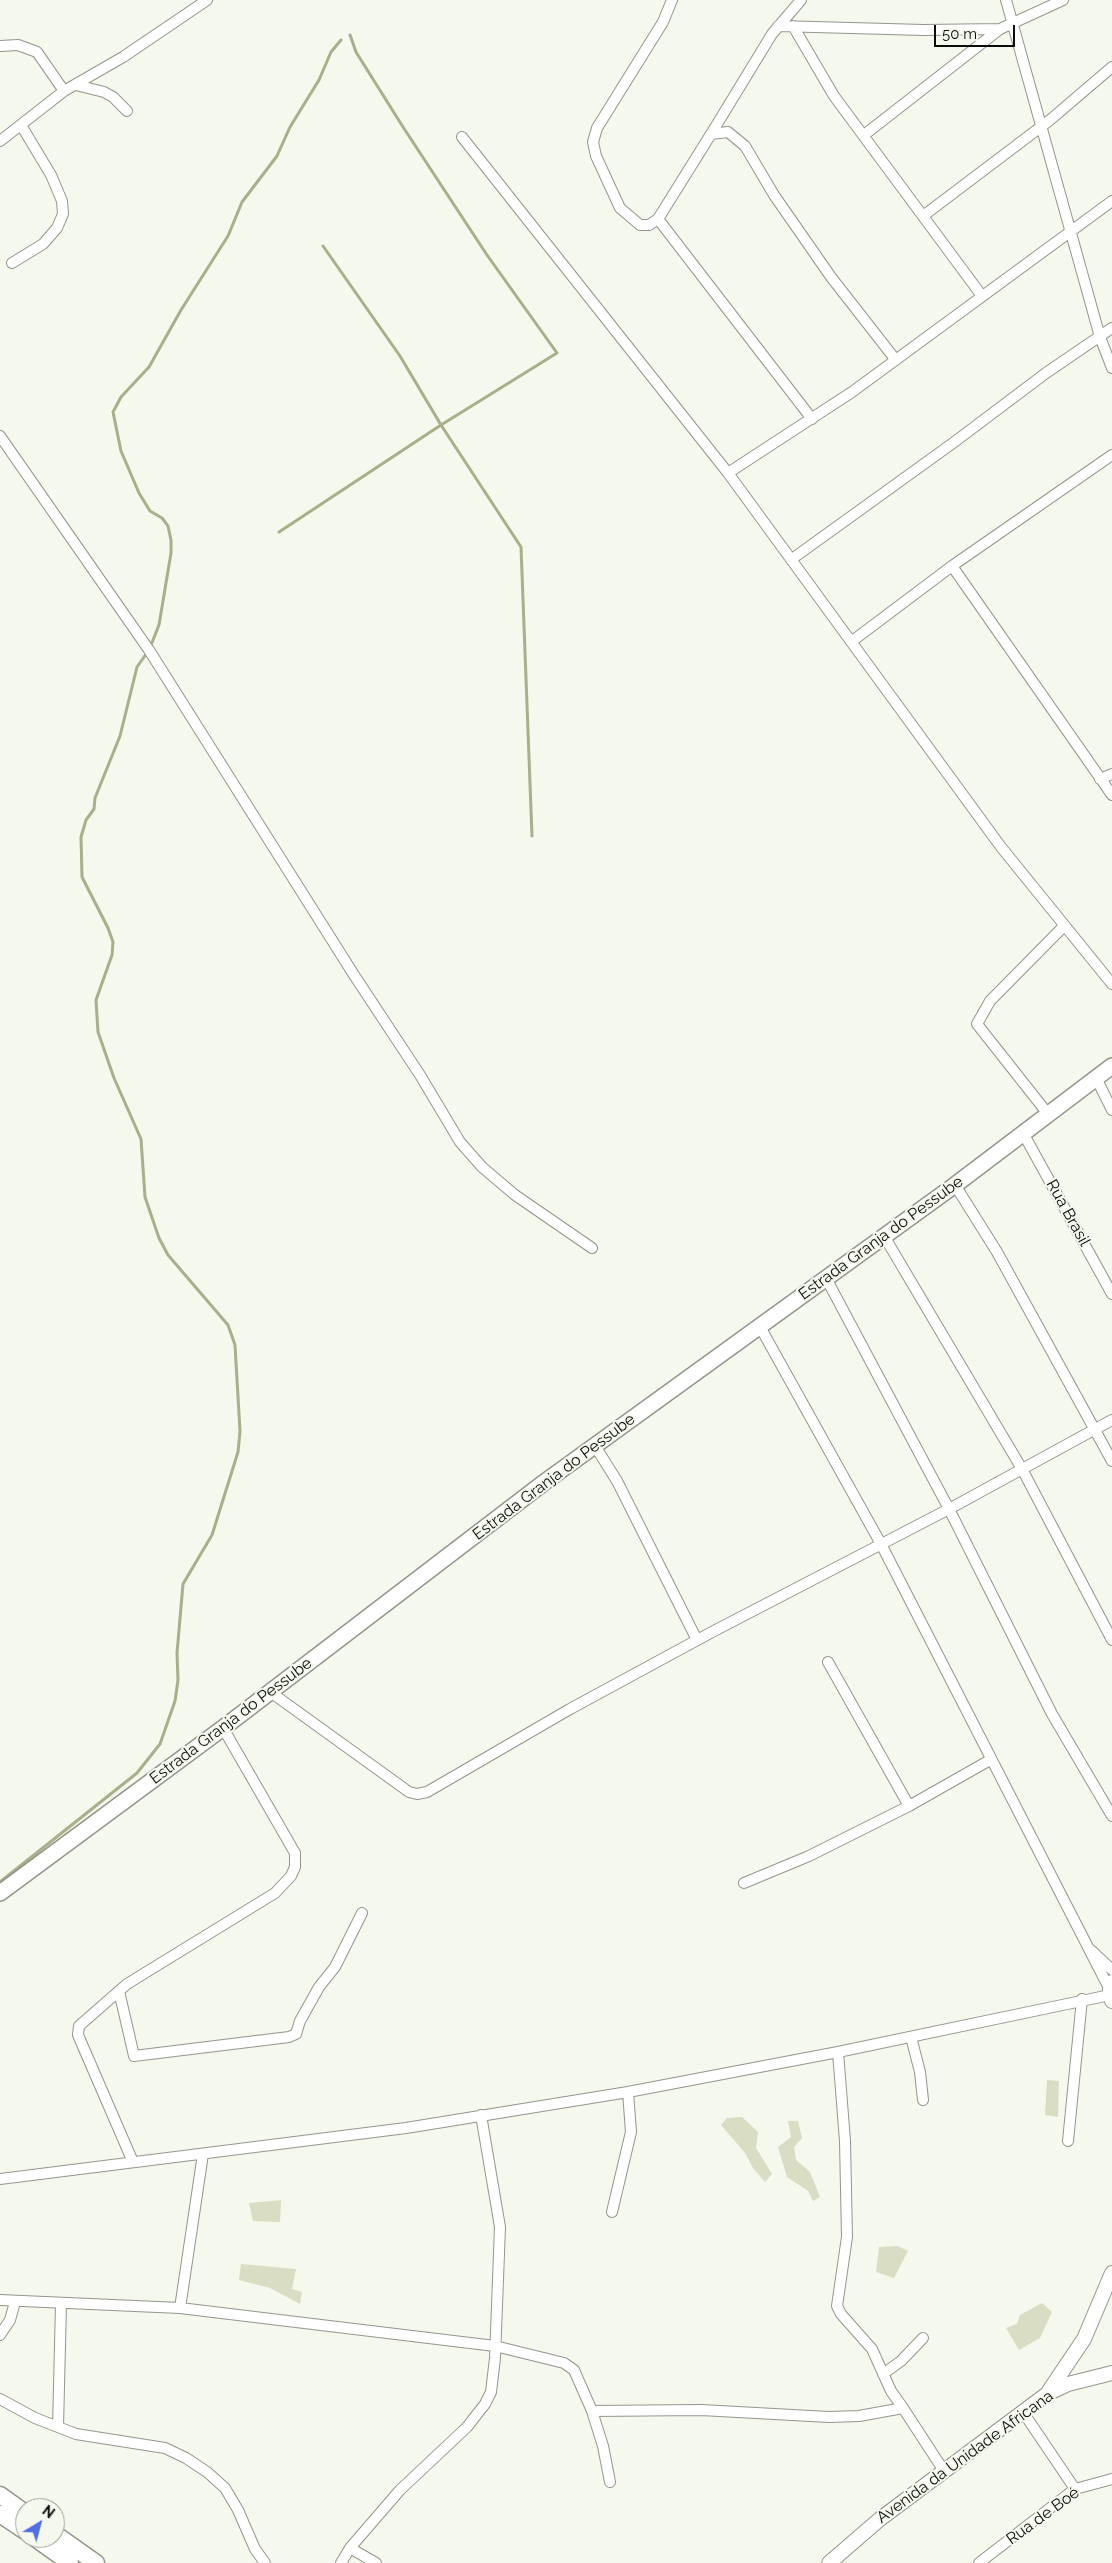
<!DOCTYPE html>
<html>
<head>
<meta charset="utf-8">
<style>
	body { margin:0 }
	#map { position:relative; width:1112px; height:2563px; overflow:hidden; background:#f5f8ed; font-family:Raleway,sans-serif }
	canvas { display:block }
	.north { position:absolute; left:15px; top:2498px; width:50px; height:50px; box-sizing:border-box; background:#f5f8ed; border:1px solid #979a92; border-radius:50%; rotate:37deg; font-size:14px; font-weight:700; line-height:20px; text-align:center; color:#0b0c09 }
	.north::after { content:''; display:block; margin:auto; width:18px; height:22px; background:#4f6ee2; clip-path:polygon(50% 0,100% 100%,50% 72%,0 100%) }
	.scale { position:absolute; left:934px; top:25px; width:81px; height:22px; box-sizing:border-box; border:2px solid #0b0c09; border-top:0; padding-left:6px; font-size:15px; line-height:18px; white-space:nowrap; color:#0b0c09; -webkit-text-stroke:4px #f5f8ed; paint-order:stroke }
</style>
</head>
<body>
<div id="map">
<canvas width="1112" height="2563"></canvas>
<div class="north">N</div>
<div class="scale">50 m</div>
</div>
<script>
const c = document.querySelector('canvas').getContext('2d');
c.lineJoin = 'round';
function fill(path, color) { c.fillStyle = color; c.fill(path, 'evenodd'); }
const toPath = rows => new Path2D(rows.map(r => 'M' + r).join(''));
function strokePath(path, color, width, dash) { c.strokeStyle = color; c.lineWidth = width; c.lineCap = dash ? 'butt' : 'round'; c.setLineDash(dash || []); c.stroke(path); }
function drawText(font, color, halo, rows, align = 'center') {
  c.font = font + ' Raleway,sans-serif'; c.lineWidth = 4; c.setLineDash([]); c.textBaseline = 'middle'; c.strokeStyle = halo; c.fillStyle = color; for (const [text, x, y, turn = 0] of rows) {
    c.save(); c.translate(x, y); c.rotate((+turn || 0) * Math.PI / 180); c.textAlign = isNaN(turn) ? turn : align; if (halo) c.strokeText(text, 0, 0); c.fillText(text, 0, 0); c.restore();
  }
}
const green = toPath([
	[1047,2080,1059,2081,1058,2117,1045,2115],
	[742,2117,758,2132,756,2148,772,2174,765,2182,753,2168,745,2153,721,2125,727,2118],
	[788,2121,798,2121,802,2138,794,2147,796,2160,810,2172,820,2197,813,2201,808,2191,787,2177,778,2147,791,2137],
	[281,2200,280,2222,253,2221,249,2203],
	[898,2246,908,2251,894,2278,876,2272,879,2247],
	[241,2264,296,2269,292,2289,302,2292,300,2304,270,2288,239,2280],
	[1042,2303,1052,2312,1040,2338,1019,2350,1006,2328,1017,2324,1020,2315]
]);
const stream = toPath([
	[323,246,400,356,441,425,521,547,532,836],
	[279,532,441,425,557,353,487,255,403,127,356,52,350,35],
	[0,1882,137,1773,160,1744,175,1701,178,1680,177,1653,183,1584,212,1535,238,1452,240,1431,235,1345,228,1325,168,1255,159,1238,145,1197,141,1139,114,1078,98,1032,96,1000,112,955,113,942,108,928,82,877,81,837,86,820,94,809,95,798,120,736,137,667,149,650,159,625,171,553,171,540,168,526,162,518,150,511,139,493,121,451,113,412,121,397,149,367,181,310,228,236,242,202,277,156,290,127,319,80,331,52,341,40]
]);
const minor = toPath([
	[672,0,663,22,597,128,593,142,596,156,620,208,640,225,649,225,658,219,711,134,728,132,745,146,774,195,831,277,895,359],
	[1006,0,1100,337,1112,368],
	[778,26,924,30,1000,29],
	[793,26,834,96,982,296],
	[0,46,18,45,37,52,64,91],
	[76,85,104,92,113,97,127,111],
	[711,134,772,34,801,0],
	[864,135,1000,29,1063,0],
	[462,137,728,473,1001,847,1112,984],
	[0,141,64,91,123,57,207,0],
	[923,216,1050,120,1112,67],
	[658,219,812,419],
	[12,263,43,244,57,228,63,214,62,201,51,175,21,125],
	[0,436,149,650,354,975,420,1075,460,1142,482,1167,515,1195,592,1248],
	[728,473,852,392,1112,201],
	[792,559,953,443,1046,373,1112,328],
	[952,566,1112,455],
	[851,642,952,566,1112,795],
	[1100,779,1112,774],
	[1096,1078,1112,1110],
	[1048,1114,977,1024,990,1001,1064,926],
	[1023,1133,1112,1294],
	[955,1185,997,1252,1112,1461],
	[884,1236,1022,1469,1112,1640],
	[826,1278,949,1509,1052,1714,1112,1816],
	[759,1325,881,1544,1110,1990],
	[595,1446,617,1481,697,1640],
	[828,1662,909,1806],
	[269,1691,409,1792,417,1794,427,1792,570,1709,712,1632,949,1509,1112,1420],
	[744,1883,809,1856,909,1806,990,1760],
	[1091,1950,1112,1970],
	[119,1991,134,2056,289,2037,296,2034,300,2021,319,1987,335,1967,362,1913],
	[911,2037,920,2072,923,2100],
	[838,2052,845,2141,847,2237,837,2306,841,2314,872,2349,891,2391,903,2408],
	[1068,2141,1082,1999],
	[133,2162,78,2035,79,2026,127,1984,275,1893,291,1876,295,1867,295,1853,223,1728],
	[0,2179,406,2128,628,2092,838,2052,1110,1995],
	[612,2212,631,2132,628,2092],
	[0,2300,180,2308,495,2346,564,2363,574,2370,592,2411,701,2410,829,2417,859,2416,903,2408,944,2471],
	[180,2308,203,2154],
	[0,2335,10,2320,15,2302],
	[883,2374,901,2361,923,2338],
	[0,2399,35,2418,76,2434,165,2448,186,2458,207,2472,225,2488,238,2510,255,2549,265,2563],
	[592,2411,603,2446,610,2482],
	[1023,2412,1075,2489],
	[58,2427,61,2304],
	[350,2548,376,2563],
	[341,2563,350,2548,400,2490,467,2427,485,2404,491,2392,495,2358,500,2227,481,2115],
	[979,2563,1075,2489,1112,2479]
]);
const tertiary = toPath([
	[1112,1982,1110,1990,1112,2001],
	[1049,2391,1084,2339,1112,2273],
	[829,2563,880,2519,1047,2394,1068,2384,1112,2373]
]);
const secondary = toPath([
	[0,1893,223,1728,546,1481,955,1185,1112,1066]
]);
const primary = toPath([
	[0,2495,25,2513],
	[0,2514,25,2531],
	[55,2534,96,2563],
	[35,2538,70,2563]
]);
const streetNames = [
	["Rua Brasil",1068,1213,61],
	["Estrada Granja do Pessube",881,1238,-36],
	["Estrada Granja do Pessube",554,1477,-37],
	["Estrada Granja do Pessube",231,1721,-37],
	["Avenida da Unidade Africana",965,2457,-36],
	["Rua de Boé",1043,2516,-36]
];
fill(green, '#d8ddc4');
strokePath(stream, '#a8af8a', 3);
strokePath(minor, '#94968c', 12);
strokePath(tertiary, '#94968c', 16);
strokePath(secondary, '#94968c', 18);
strokePath(primary, '#94968c', 19);
strokePath(minor, '#fff', 10);
strokePath(tertiary, '#fff', 14);
strokePath(secondary, '#fff', 15);
strokePath(primary, '#fff', 16);
drawText('16px', '#0b0c09', '#f5f8ed', streetNames);
</script>
</body>
</html>
